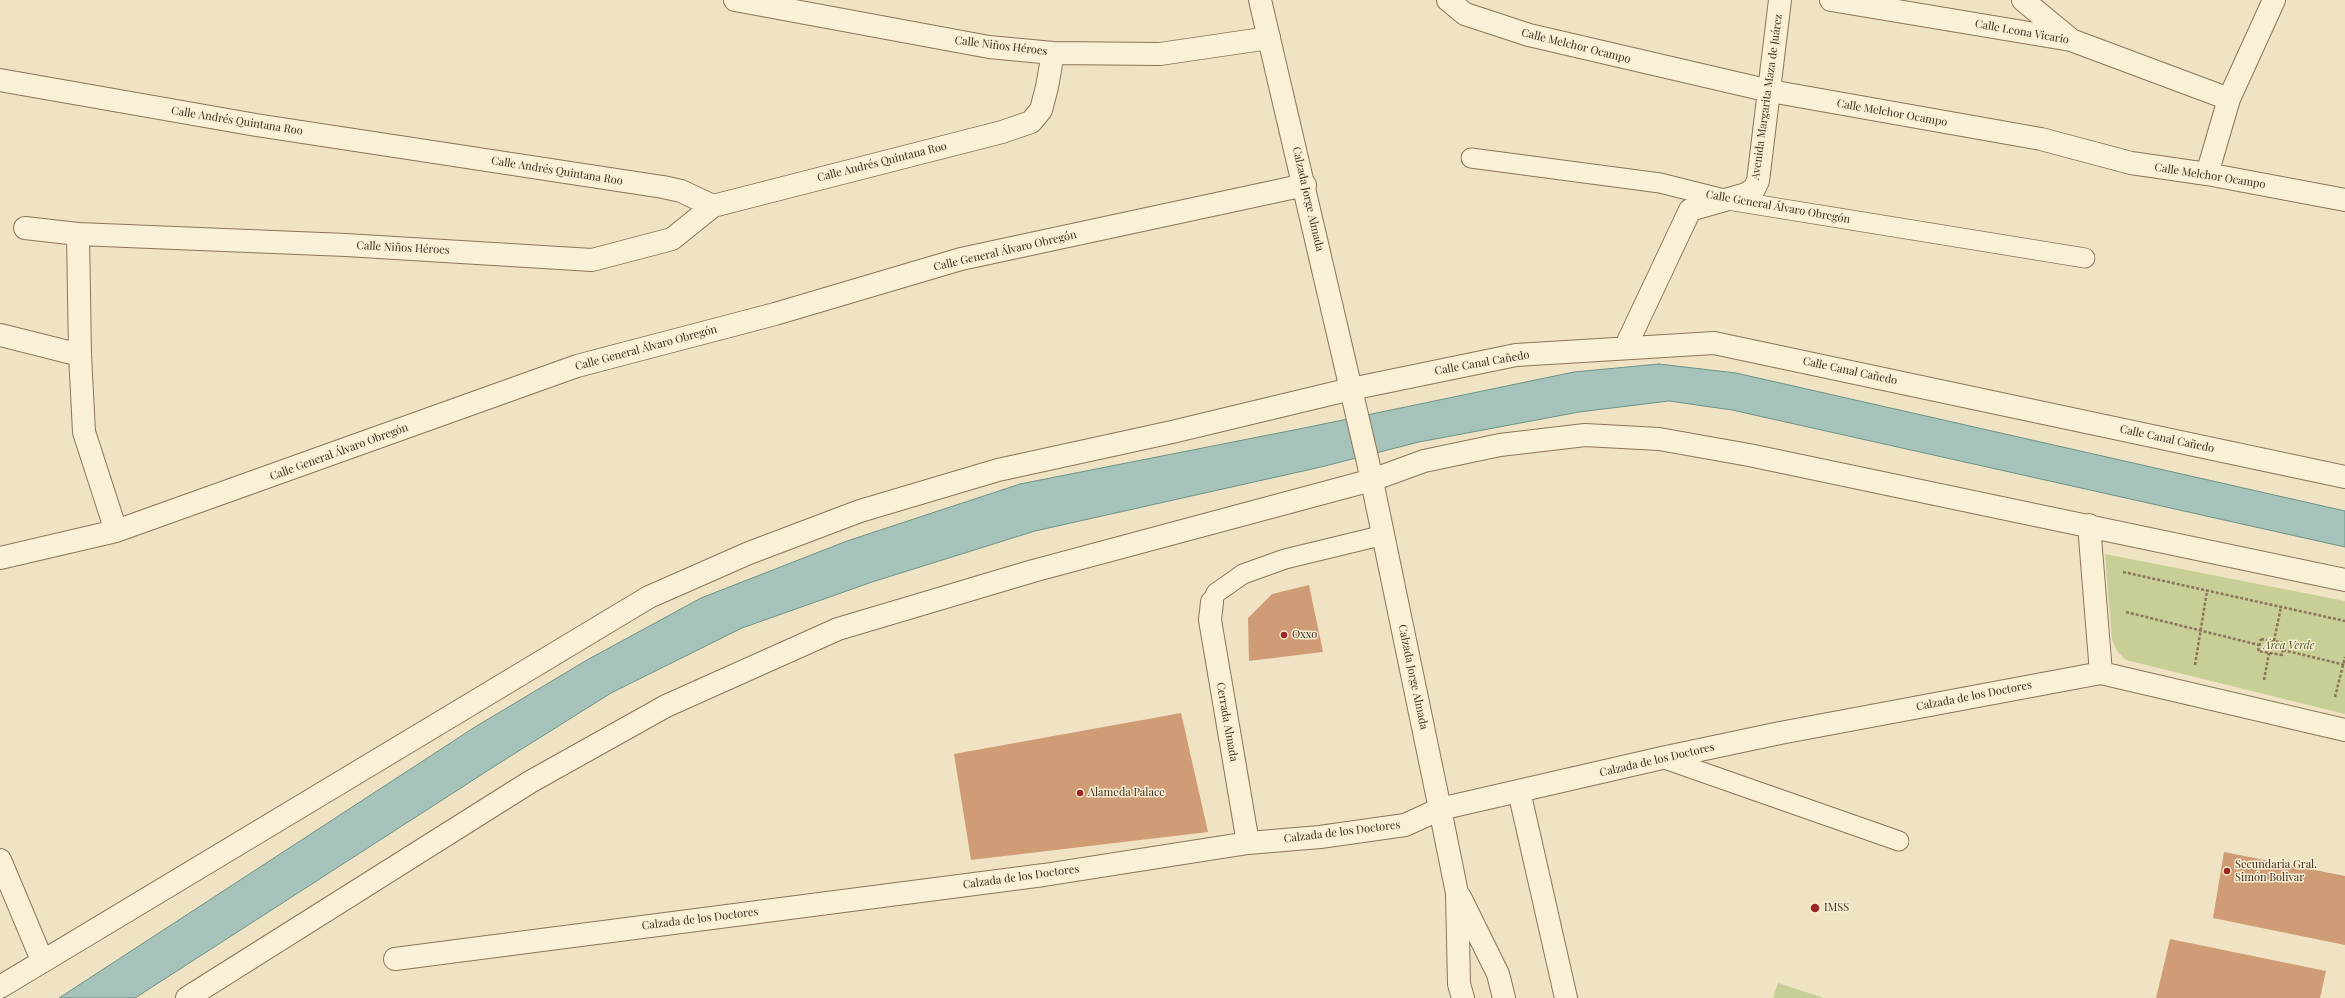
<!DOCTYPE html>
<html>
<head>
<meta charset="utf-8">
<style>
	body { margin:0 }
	canvas { display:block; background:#f0e3c3 }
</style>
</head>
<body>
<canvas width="2345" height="998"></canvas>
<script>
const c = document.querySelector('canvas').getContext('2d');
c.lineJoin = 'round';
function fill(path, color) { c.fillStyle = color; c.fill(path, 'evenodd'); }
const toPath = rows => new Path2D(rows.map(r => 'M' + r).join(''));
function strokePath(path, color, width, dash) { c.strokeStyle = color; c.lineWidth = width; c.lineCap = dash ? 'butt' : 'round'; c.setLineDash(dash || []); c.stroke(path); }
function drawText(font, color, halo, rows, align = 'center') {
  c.font = font + ' "Playfair Display",serif'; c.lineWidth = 3; c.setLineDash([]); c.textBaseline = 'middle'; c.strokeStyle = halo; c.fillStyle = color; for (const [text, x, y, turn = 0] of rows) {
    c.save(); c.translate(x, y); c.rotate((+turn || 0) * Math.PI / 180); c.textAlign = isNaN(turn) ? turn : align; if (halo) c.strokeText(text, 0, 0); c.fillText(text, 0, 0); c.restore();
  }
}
const green = toPath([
	[2105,554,2345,601,2345,714,2126,660,2117,651,2112,640],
	[1778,983,1824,998,1825,998,1773,998]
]);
const water = toPath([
	[1659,364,1736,373,2345,511,2345,547,1732,410,1669,401,1579,412,1419,442,1321,467,1035,531,872,582,742,628,611,693,498,764,135,998,59,998,475,727,587,660,701,598,847,541,1020,484,1309,427,1574,372,1659,364]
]);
const building = toPath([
	[1309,585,1323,652,1249,661,1248,618,1272,594],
	[1181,713,1208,832,971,860,954,754],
	[2224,852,2345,876,2345,945,2213,918],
	[2170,939,2326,971,2320,998,2156,998]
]);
const path = toPath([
	[2123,572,2345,621],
	[2126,612,2259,645],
	[2261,639,2284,643,2282,655,2258,651,2261,639],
	[2274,641,2281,607],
	[2283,650,2345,665],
	[2195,665,2207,591],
	[2264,680,2269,653],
	[2335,697,2345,657]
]);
const service = toPath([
	[1471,158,1660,183,1728,200,2085,258],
	[1212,602,1216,593,1243,574,1285,559,1384,535],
	[1662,758,1899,841]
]);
const minor = toPath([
	[735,0,989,47,1053,53,1160,54,1269,38],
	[1448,0,1465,14,1529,35,1770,91,2041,139,2131,163,2207,174,2345,200],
	[1831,0,2071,40,2229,99],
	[2023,0,2070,39],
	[0,80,256,125,663,187,681,191,713,206,1002,132,1031,122,1041,110,1047,87,1053,53],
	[2207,174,2229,99,2274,0],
	[25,228,78,234,346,245,592,260,672,239,713,206],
	[78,234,80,355,84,432,116,531],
	[0,335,80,355],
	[1625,348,1690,210,1746,194,1754,189,1758,181,1780,0],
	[2089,525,2101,673],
	[0,558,116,531,577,366,775,314,961,259,1305,185],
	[1212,602,1210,620,1248,843],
	[1519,791,1566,998],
	[0,860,42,960],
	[395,959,1044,875,1248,843,1320,837,1405,825,1440,809,1662,758,1780,733,2101,673,2345,730],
	[0,987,649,597,749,553,860,511,998,470,1172,432,1351,389,1516,355,1714,343,2345,477],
	[187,998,530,782,666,706,838,629,1033,571,1372,480,1424,461,1500,445,1585,435,1659,439,1749,455,2345,580]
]);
const tertiary = toPath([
	[1260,0,1368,462,1440,809,1457,893,1459,984,1463,998],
	[1460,897,1498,974,1504,998]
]);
const markers = [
	[1284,635,4,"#9e2526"],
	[1080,793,4,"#9e2526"],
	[2227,871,4,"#9e2526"],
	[1815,908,5,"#9e2526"]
];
const streetNames = [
	["Calle Leona Vicario",2022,32,10],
	["Calle Niños Héroes",1001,46,7],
	["Calle Melchor Ocampo",1576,46,14],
	["Avenida Margarita Maza de Juárez",1767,97,-82],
	["Calle Melchor Ocampo",1892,113,10],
	["Calle Andrés Quintana Roo",237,121,9],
	["Calle Andrés Quintana Roo",882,162,-14],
	["Calle Andrés Quintana Roo",557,171,9],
	["Calle Melchor Ocampo",2210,176,9],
	["Calzada Jorge Almada",1308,199,77],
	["Calle General Álvaro Obregón",1778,207,10],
	["Calle Niños Héroes",403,248,3],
	["Calle General Álvaro Obregón",1005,251,-13],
	["Calle General Álvaro Obregón",646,348,-15],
	["Calle Canal Cañedo",1482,363,-10],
	["Calle Canal Cañedo",1850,371,12],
	["Calle Canal Cañedo",2167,439,12],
	["Calle General Álvaro Obregón",339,452,-20],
	["Calzada Jorge Almada",1413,677,78],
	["Calzada de los Doctores",1974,696,-11],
	["Cerrada Almada",1227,722,80],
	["Calzada de los Doctores",1657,760,-13],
	["Calzada de los Doctores",1342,832,-7],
	["Calzada de los Doctores",1021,877,-8],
	["Calzada de los Doctores",700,919,-7]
];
const poiNames = [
	["Oxxo",1292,635],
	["Alameda Palace",1088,793],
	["Secundaria Gral.",2235,865],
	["Simón Bolivar",2235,878],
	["IMSS",1824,908]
];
const parkNames = [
	["Área Verde",2289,646]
];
fill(green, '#c8cf96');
fill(water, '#a5c3ba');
strokePath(water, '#6b9288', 1);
fill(building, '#d09c76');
strokePath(service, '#8b7458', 21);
strokePath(minor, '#8b7458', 24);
strokePath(tertiary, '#8b7458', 24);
strokePath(path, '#8b7458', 2.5, [3, 2]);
strokePath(service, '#faf0d6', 19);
strokePath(minor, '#faf0d6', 22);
strokePath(tertiary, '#faf0d6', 22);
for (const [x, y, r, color] of markers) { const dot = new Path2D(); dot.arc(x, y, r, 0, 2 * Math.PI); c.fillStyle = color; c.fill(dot); strokePath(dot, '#f7edd3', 1.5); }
drawText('11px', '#3b2b1d', '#f7edd3', streetNames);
drawText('11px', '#3b2b1d', '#f7edd3', poiNames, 'left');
drawText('italic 11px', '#4b5823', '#f7edd3', parkNames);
</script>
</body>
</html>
